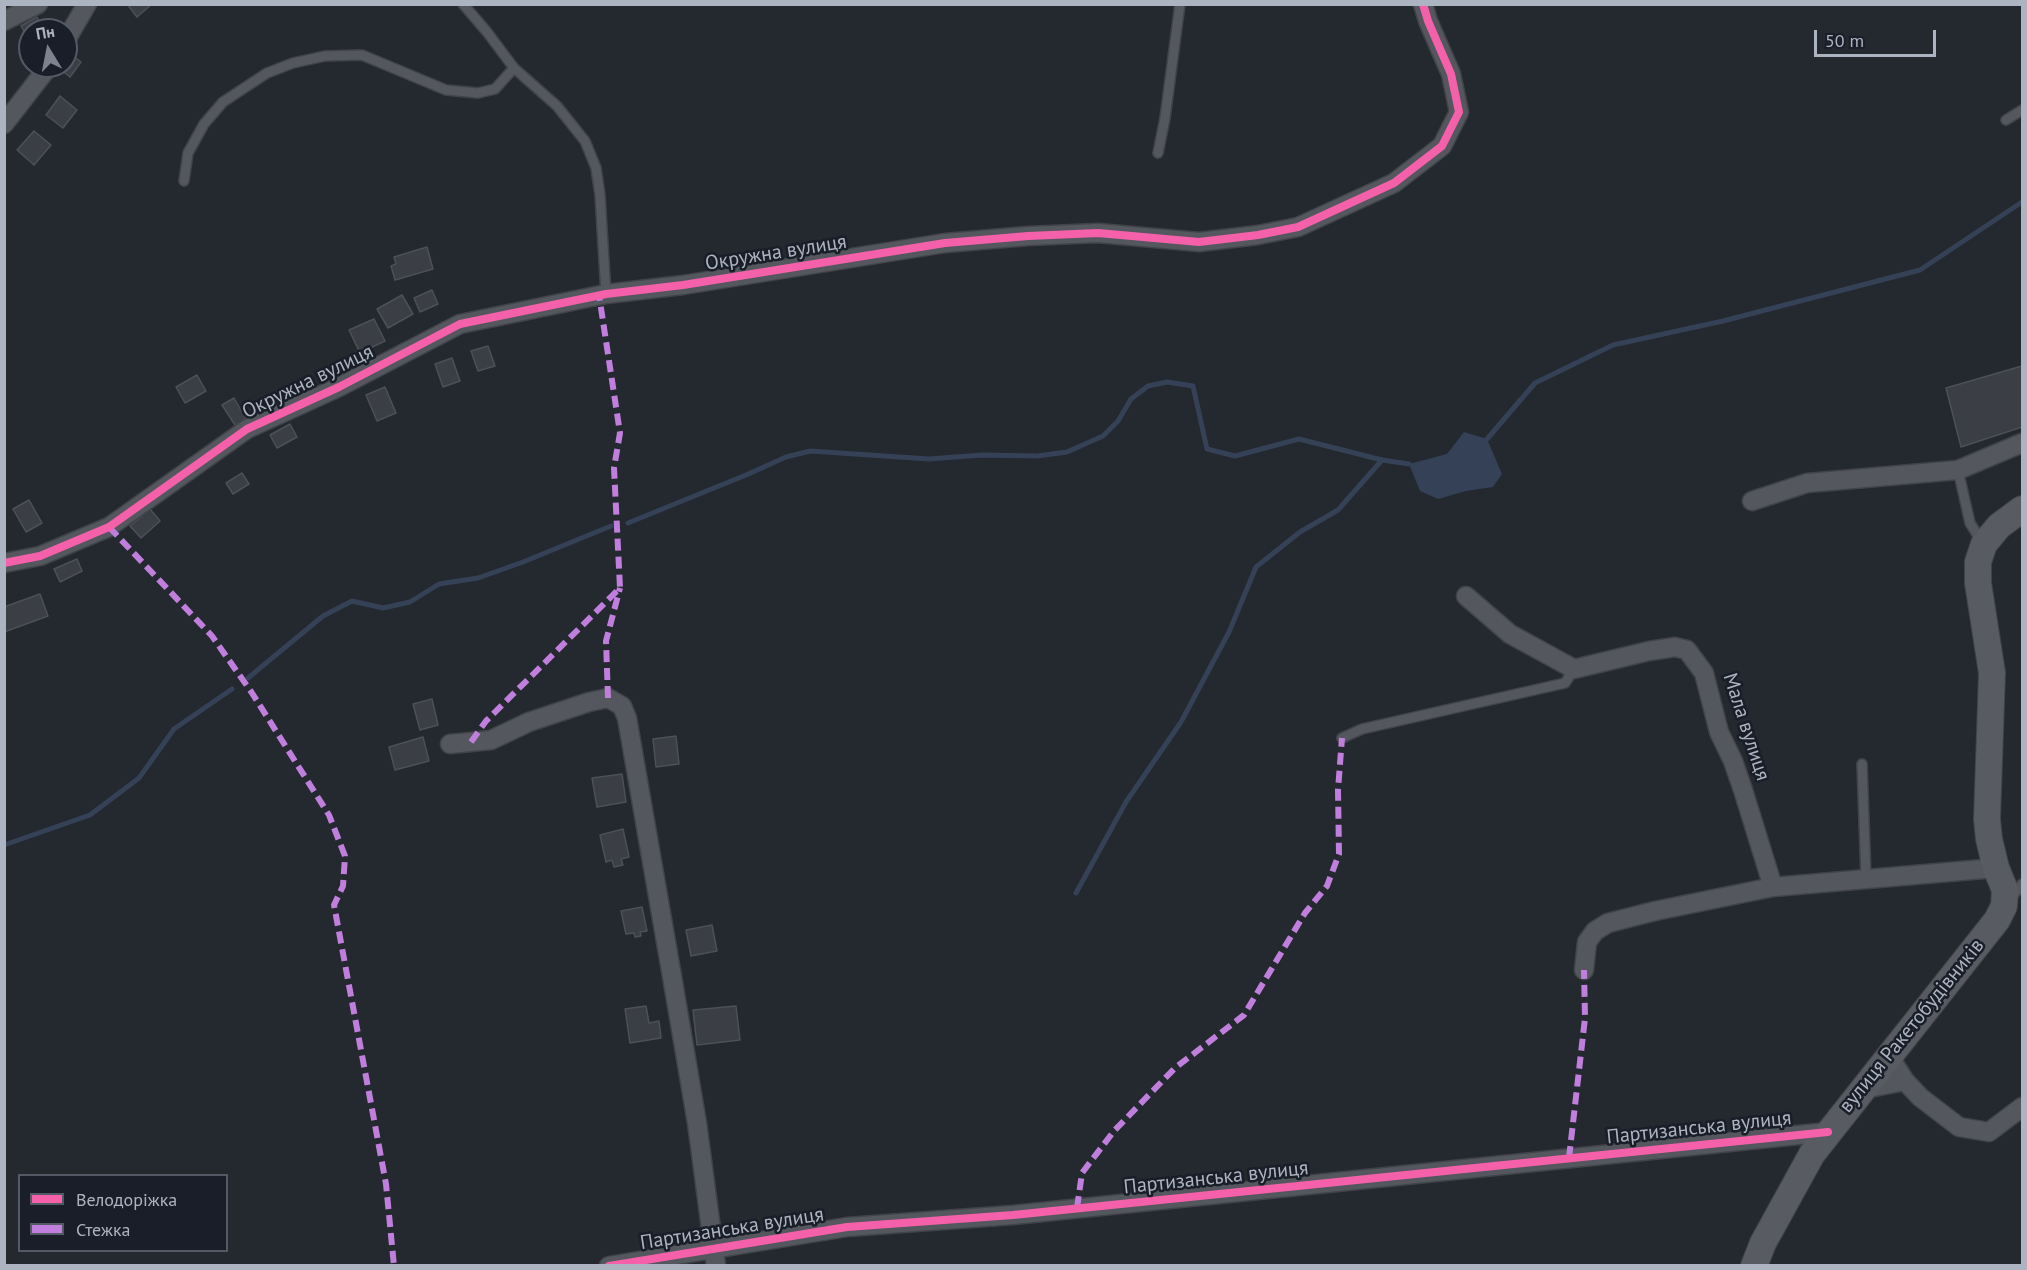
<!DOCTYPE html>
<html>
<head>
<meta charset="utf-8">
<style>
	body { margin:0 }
	#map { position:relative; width:2027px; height:1270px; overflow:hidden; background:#24282f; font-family:"PT Sans",sans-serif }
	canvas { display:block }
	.frame { position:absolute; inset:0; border:6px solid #adb4c1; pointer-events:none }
	.legend { position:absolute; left:18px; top:1174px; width:210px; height:78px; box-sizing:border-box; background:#191e28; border:2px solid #545a65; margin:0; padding:8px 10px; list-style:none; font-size:18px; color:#adb4c1 }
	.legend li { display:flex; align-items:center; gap:12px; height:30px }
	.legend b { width:30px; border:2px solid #545a65 }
	.north { position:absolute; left:18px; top:18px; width:60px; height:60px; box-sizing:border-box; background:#191e28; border:2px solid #545a65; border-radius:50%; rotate:350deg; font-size:16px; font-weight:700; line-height:24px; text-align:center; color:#adb4c1 }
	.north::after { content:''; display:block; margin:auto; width:21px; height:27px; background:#7d838e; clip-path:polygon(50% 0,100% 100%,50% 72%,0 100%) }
	.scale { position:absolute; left:1814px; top:30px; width:122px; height:27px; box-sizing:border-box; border:3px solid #adb4c1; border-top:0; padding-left:8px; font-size:18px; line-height:21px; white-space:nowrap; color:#adb4c1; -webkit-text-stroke:4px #191e28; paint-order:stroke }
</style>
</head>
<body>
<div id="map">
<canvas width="2027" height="1270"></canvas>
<div class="frame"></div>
<ul class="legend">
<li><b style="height:8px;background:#f560ab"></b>Велодоріжка</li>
<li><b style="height:8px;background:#c07fdc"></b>Стежка</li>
</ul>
<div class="north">Пн</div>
<div class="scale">50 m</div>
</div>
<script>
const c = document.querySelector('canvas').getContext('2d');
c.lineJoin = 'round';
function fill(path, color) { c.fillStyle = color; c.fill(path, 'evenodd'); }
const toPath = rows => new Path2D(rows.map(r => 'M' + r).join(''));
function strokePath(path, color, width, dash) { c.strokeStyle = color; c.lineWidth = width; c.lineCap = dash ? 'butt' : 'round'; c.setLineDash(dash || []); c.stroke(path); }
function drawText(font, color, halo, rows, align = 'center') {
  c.font = font + ' "PT Sans",sans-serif'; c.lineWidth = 5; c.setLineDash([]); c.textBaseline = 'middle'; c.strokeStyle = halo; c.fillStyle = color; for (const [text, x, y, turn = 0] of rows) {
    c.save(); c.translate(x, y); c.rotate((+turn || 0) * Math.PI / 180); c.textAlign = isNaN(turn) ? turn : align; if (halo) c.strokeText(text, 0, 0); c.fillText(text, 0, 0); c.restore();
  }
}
const water = toPath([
	[1464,432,1487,439,1502,474,1493,487,1466,491,1438,499,1420,491,1409,464,1447,454]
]);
const stream = toPath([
	[1487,439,1535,383,1613,345,1723,321,1920,270,2022,202],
	[628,523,746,475,786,457,810,451,929,459,982,455,1037,456,1067,452,1103,436,1118,421,1131,399,1148,386,1167,382,1193,386,1207,449,1235,456,1299,439,1382,460,1409,464],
	[248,678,323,616,352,601,383,608,410,602,439,584,478,578,523,562,611,526],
	[4,845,90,815,139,778,174,729,232,689],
	[1076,893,1126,802,1181,722,1229,632,1256,567,1300,532,1338,510,1382,460]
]);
const building = toPath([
	[127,4,152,4,137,17,127,4],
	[37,17,44,30,30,30,29,40,21,26,37,17],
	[72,55,81,62,70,77,61,70,72,55],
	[60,96,77,110,63,128,46,115,60,96],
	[34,131,51,145,34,165,17,150,34,131],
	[427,247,433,269,395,280,391,266,396,264,394,257,427,247],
	[432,290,438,304,420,312,414,298,432,290],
	[402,295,413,314,388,328,377,309,402,295],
	[374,319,385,341,370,348,374,358,359,365,354,353,359,351,349,330,374,319],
	[488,346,495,366,478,371,471,351,488,346],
	[452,358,460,381,443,387,435,364,452,358],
	[2022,366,2022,427,1961,447,1946,388,2022,366],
	[197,375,206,391,185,403,176,387,197,375],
	[385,387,396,413,377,421,366,395,385,387],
	[234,398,246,419,235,425,222,405,234,398],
	[290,424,297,437,277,448,270,435,290,424],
	[242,473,249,484,233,494,226,483,242,473],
	[29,500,42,523,26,532,13,509,29,500],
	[150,509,160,521,141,538,130,526,150,509],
	[77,559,82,571,60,582,54,569,77,559],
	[40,594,48,616,4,632,4,607,40,594],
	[432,699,438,725,420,730,413,704,432,699],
	[676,736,679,764,656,767,653,739,676,736],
	[423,737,429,761,395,770,389,747,423,737],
	[622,774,626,802,597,807,592,778,622,774],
	[623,829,629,857,621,859,623,865,614,867,612,860,606,862,600,835,623,829],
	[642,907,647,931,640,932,641,936,635,937,634,933,626,934,621,911,642,907],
	[712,925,717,951,691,956,686,930,712,925],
	[646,1006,649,1023,659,1021,661,1038,630,1043,625,1009,646,1006],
	[736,1006,740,1040,697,1045,693,1010,736,1006]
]);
const lane = toPath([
	[463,4,487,32,514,68,557,106,585,141,596,168,600,195,606,294],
	[2006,120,2022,110],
	[1158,153,1165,118,1180,4],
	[184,181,188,153,204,124,223,102,267,73,293,63,325,56,362,55,446,90,478,93,495,89,514,68],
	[1958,470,1970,523,1982,542],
	[1342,738,1362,729,1565,683,1574,669],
	[1862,764,1866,878],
	[2011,898,2022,884]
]);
const street = toPath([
	[4,21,38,4],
	[66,40,87,4],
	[4,124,49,66],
	[1752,501,1807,483,1958,470,2022,443],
	[4,563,40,556,109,527,247,429,339,387,460,324,606,294,683,285,945,243,1028,236,1098,233,1199,242,1258,235,1298,227,1394,183,1442,146,1459,112,1451,74,1428,21,1423,4],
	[1466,596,1510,634,1574,669,1649,651,1675,647,1687,650,1704,673,1719,732,1733,761,1743,790,1773,887],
	[450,744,491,740,529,722,589,702,608,698,622,706,627,718,674,988,697,1123,716,1266],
	[1584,970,1587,942,1595,931,1608,923,1655,911,1773,887,1996,868],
	[1889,1056,1905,1081,1920,1097,1959,1127,1989,1132,2022,1107],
	[1864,1089,1905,1081],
	[609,1266,847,1227,1013,1215,1828,1132]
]);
const secondary = toPath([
	[1754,1266,1763,1243,1812,1154,1997,920,2004,906,2005,890,1996,868,1989,839,1987,819,1992,673,1978,583,1978,562,1984,544,1999,526,2022,509]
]);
const quiet = toPath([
	[109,527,212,636,252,693,329,815,345,856,343,886,334,905,386,1184,394,1266],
	[608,698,606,641,620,588],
	[471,742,486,721,620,588,614,468,620,433,599,295],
	[1569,1158,1585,1018,1584,970],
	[1077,1208,1082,1173,1114,1131,1175,1068,1244,1015,1305,913,1327,886,1339,854,1338,790,1342,738]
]);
const cycleway = toPath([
	[4,563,40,556,109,527,247,429,339,387,460,324,606,294,683,285,945,243,1028,236,1098,233,1199,242,1258,235,1298,227,1394,183,1442,146,1459,112,1451,74,1428,21,1423,4],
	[609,1266,847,1227,1013,1215,1828,1132]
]);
const streetNames = [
	["Окружна вулиця",776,253,-9],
	["Окружна вулиця",308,382,-26],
	["Мала вулиця",1746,727,72],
	["вулиця Ракетобудівників",1912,1026,-51],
	["Партизанська вулиця",1699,1128,-6],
	["Партизанська вулиця",1216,1178,-6],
	["Партизанська вулиця",732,1229,-9]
];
fill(water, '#344157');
strokePath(stream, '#344157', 5);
fill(building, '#3b3e44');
strokePath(building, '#4c5057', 1.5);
strokePath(lane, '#404348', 12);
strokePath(street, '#404348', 21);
strokePath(secondary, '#404348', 28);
strokePath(lane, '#54575d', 9);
strokePath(street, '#54575d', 18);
strokePath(secondary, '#585b62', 26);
strokePath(quiet, '#c07fdc', 6, [12, 6]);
strokePath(cycleway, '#f560ab', 8);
drawText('20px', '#adb4c1', '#191e28', streetNames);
</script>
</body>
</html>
